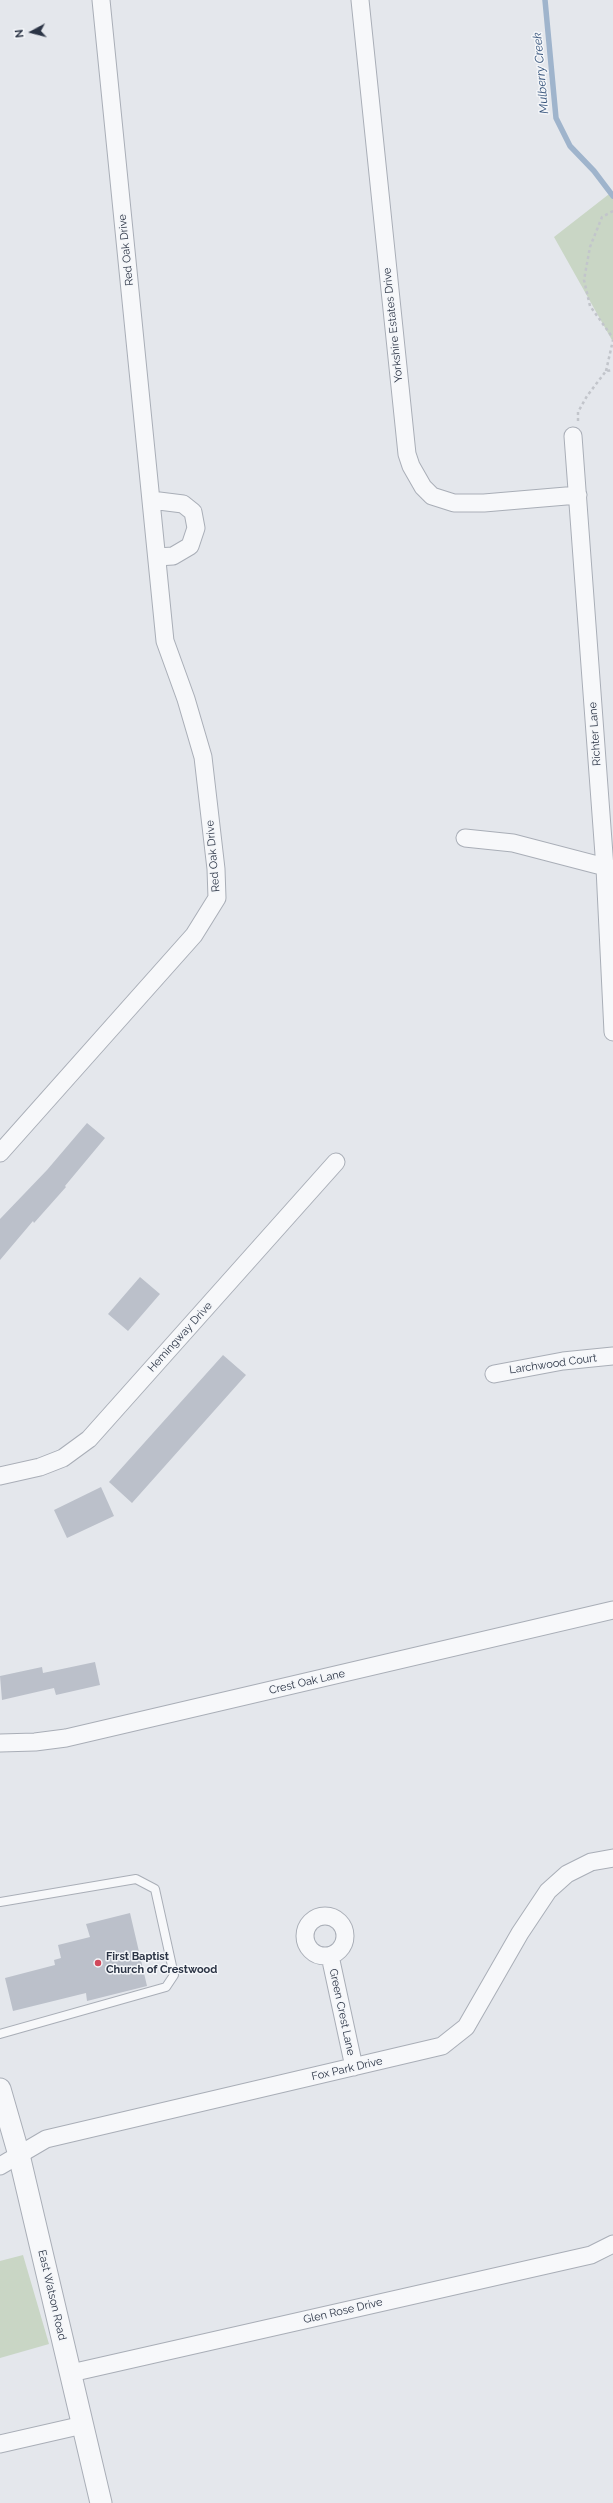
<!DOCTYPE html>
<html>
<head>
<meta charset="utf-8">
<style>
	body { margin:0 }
	#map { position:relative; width:613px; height:2503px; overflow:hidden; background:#e4e7ec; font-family:Raleway,sans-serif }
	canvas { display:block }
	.north { position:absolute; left:12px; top:12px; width:40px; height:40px; -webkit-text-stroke:3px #f4f6f9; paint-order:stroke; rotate:263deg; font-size:11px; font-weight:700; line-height:16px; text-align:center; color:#2b3445 }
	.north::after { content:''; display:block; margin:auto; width:14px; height:18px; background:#2b3445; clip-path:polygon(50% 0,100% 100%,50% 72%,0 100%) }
</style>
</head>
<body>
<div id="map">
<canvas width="613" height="2503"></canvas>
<div class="north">N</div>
</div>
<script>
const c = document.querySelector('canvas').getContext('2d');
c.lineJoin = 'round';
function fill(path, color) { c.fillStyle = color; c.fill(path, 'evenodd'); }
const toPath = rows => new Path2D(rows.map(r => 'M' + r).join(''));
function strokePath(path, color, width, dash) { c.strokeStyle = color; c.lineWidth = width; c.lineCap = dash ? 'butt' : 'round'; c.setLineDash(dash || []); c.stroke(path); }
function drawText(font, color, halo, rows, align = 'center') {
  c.font = font + ' Raleway,sans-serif'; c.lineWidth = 3; c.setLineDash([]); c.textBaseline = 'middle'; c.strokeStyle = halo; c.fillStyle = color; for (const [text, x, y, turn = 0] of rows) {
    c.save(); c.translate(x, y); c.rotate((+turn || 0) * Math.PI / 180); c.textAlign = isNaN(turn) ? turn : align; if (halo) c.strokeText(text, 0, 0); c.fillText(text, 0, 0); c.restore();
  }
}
const green = toPath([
	[613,191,613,342,554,237],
	[23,2255,49,2344,0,2358,0,2261]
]);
const stream = toPath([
	[545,0,556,118,570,146,594,171,613,196]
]);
const building = toPath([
	[87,1123,105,1138,65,1186,66,1187,34,1223,33,1221,0,1260,0,1219,47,1170],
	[140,1277,160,1294,128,1331,108,1314],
	[223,1355,246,1375,132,1503,109,1482],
	[101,1487,114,1516,67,1538,54,1510],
	[95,1662,100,1685,56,1695,54,1688,2,1700,0,1676,42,1667,43,1673],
	[130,1913,147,1986,87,2001,86,1993,13,2011,5,1978,55,1965,54,1960,61,1958,58,1945,90,1937,86,1924]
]);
const path = toPath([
	[613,211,602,217,590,247,584,280,590,306,613,338],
	[606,371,613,340],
	[578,421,578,412,587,396,606,371,613,370]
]);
const service = toPath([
	[0,1902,136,1879,155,1889,174,1975,166,1987,0,2034]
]);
const minor = toPath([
	[360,0,407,454,411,466,423,487,432,496,454,503,484,503,578,495],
	[573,436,605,868,613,1032],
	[151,500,183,504,193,512,196,528,190,546,173,556,157,557],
	[465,838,513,843,613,869],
	[0,1153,194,935,217,898,216,869,203,757,186,699,165,641,101,0],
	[494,1374,563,1361,613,1356],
	[0,1476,40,1467,63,1458,89,1439,336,1162],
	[0,1743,35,1742,66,1738,613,1610],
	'305 1936a20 20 0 1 1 40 0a20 20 0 1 1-40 0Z',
	[330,1956,354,2067],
	[0,2166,46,2139,442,2046,466,2027,520,1933,548,1891,567,1874,591,1862,613,1858],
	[71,2373,591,2255,613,2244],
	[0,2444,83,2425]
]);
const tertiary = toPath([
	[0,2089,19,2155,101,2503]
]);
const markers = [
	[98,1963,4,"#d1495b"]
];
const streetNames = [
	["Red Oak Drive",126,250,-96],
	["Yorkshire Estates Drive",393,325,-96],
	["Richter Lane",595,734,-94],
	["Red Oak Drive",213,856,-95],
	["Hemingway Drive",180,1337,-48],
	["Larchwood Court",553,1364,-8],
	["Crest Oak Lane",307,1682,-13],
	["Green Crest Lane",342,2012,78],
	["Fox Park Drive",347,2069,-13],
	["East Watson Road",52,2295,77],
	["Glen Rose Drive",343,2311,-13]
];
const poiNames = [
	["First Baptist",106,1957],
	["Church of Crestwood",106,1970]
];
const waterNames = [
	["Mulberry Creek",541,73,-95]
];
fill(green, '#c9d6c5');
strokePath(stream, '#9fb4cc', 5.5);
fill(building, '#bbc0ca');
strokePath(service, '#a9aeb7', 10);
strokePath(minor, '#a9aeb7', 19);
strokePath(tertiary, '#a9aeb7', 23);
strokePath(path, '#c2c5cb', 2.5, [3, 3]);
strokePath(service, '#f7f8fa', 8);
strokePath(minor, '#f7f8fa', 17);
strokePath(tertiary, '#f7f8fa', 21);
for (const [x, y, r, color] of markers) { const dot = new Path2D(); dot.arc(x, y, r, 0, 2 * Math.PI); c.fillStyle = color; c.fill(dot); strokePath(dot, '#f4f6f9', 1.5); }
drawText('11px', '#2b3445', '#f4f6f9', streetNames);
drawText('bold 11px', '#2b3445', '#f4f6f9', poiNames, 'left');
drawText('italic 12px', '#34527a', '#f4f6f9', waterNames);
</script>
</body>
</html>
